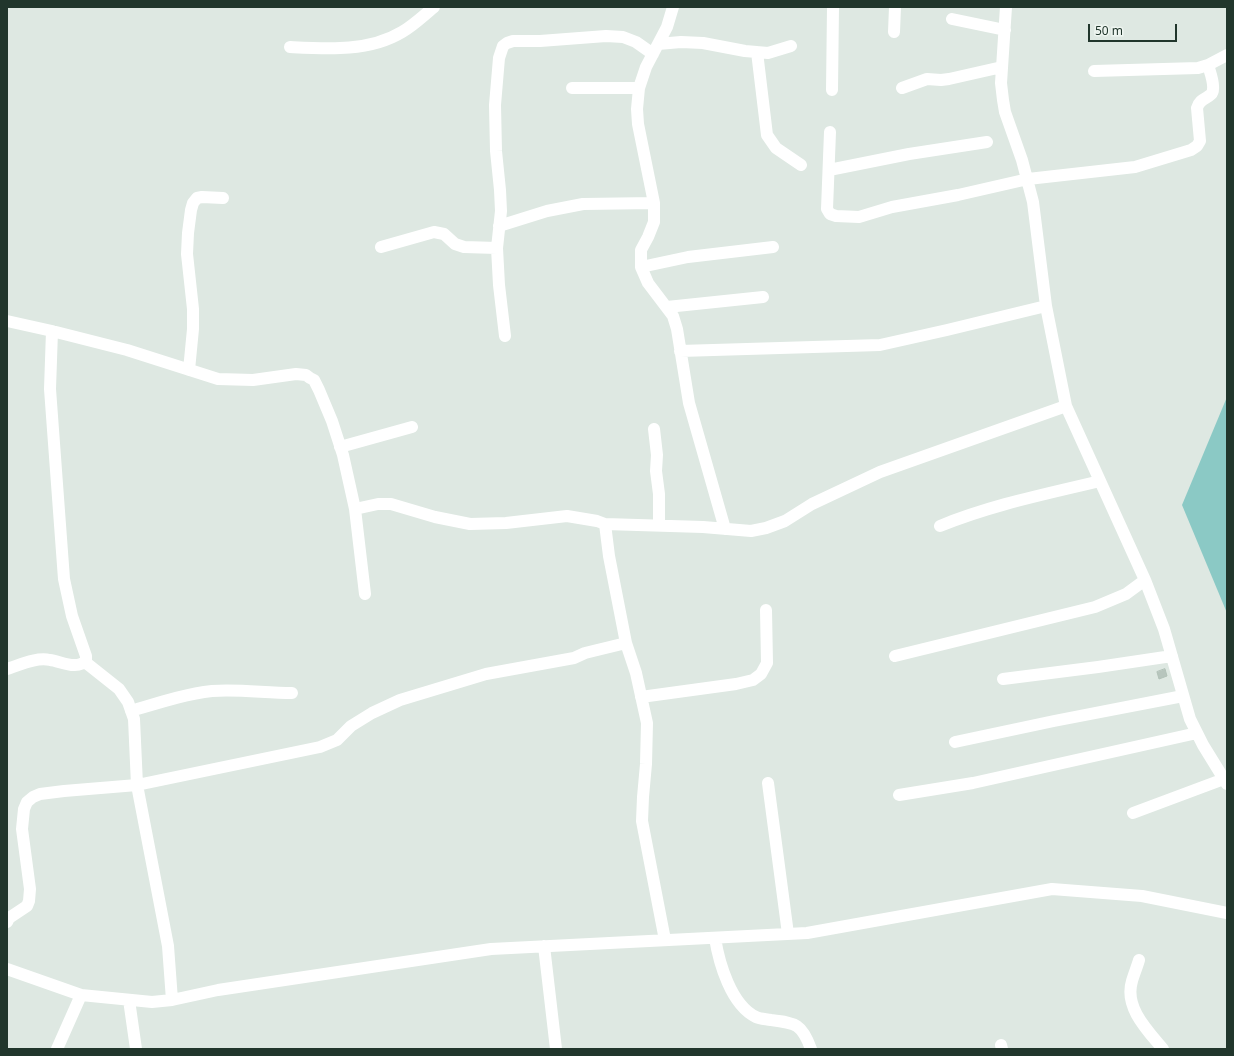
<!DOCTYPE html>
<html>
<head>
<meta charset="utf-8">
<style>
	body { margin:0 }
	#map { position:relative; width:1234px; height:1056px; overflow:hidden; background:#dee8e2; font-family:"Noto Sans",sans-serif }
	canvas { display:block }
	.frame { position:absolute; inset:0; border:8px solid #21362c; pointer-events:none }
	.scale { position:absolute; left:1088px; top:24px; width:89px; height:18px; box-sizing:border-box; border:2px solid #21362c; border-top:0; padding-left:5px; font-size:12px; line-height:14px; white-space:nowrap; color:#21362c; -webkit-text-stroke:3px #eef5f0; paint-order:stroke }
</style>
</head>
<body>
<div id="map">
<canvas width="1234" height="1056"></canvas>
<div class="frame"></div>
<div class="scale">50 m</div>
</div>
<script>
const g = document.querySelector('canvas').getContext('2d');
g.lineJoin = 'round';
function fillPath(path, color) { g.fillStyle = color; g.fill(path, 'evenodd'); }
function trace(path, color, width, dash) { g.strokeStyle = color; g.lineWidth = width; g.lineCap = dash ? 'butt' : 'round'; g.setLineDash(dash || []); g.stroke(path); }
fillPath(new Path2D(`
	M1227,397v216l-45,-108z`), '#8bc9c5');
const building = new Path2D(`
	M1165,669l2,7 -8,3 -2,-7z`);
fillPath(building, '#b7c5bd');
trace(building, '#b1c1b7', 1);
trace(new Path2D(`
	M673,7l-6,20 -21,40 -7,21 -2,21 1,15 16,79v19l-6,15 -7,13v17l7,16 25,33 4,13 12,74 36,126
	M1006,7l-5,76 2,17 2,12 17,48 11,42 13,104 20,100 79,174 19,49 26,90 13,26 24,39
	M952,19l53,11
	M894,32l1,-25
	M658,44l23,-2 22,1 42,8 23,2 23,-7
	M290,47c37,2 79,5 112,-15 12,-7 21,-16 32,-25
	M757,52l10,83 9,13 25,17
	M1094,71l104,-3 10,-3 19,-10
	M572,88h67
	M902,88l25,-9 14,1 8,-1 53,-12
	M832,90l1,-83
	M830,132l-3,77 3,5 6,2 23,1 33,-10 66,-12 70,-16 107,-12 56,-17 6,-4 3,-5 -3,-33c3,-12 16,-9 16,-19 1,-7 -3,-17 -5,-24
	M829,170l80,-16 78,-12
	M499,226l48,-15 36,-7 71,-1
	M381,247l53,-15 10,2 11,10 9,3 33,1
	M641,267l47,-10 85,-10
	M667,307l96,-10
	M7,321l45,10 75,19 91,29 35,1 43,-6 10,1 4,3 4,2 5,10 13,31 11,34 12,54 10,85
	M505,336l-6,-51 -2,-37 4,-37 -1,-21 -4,-39 -1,-46 4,-47 4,-12 4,-3 6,-2h27l66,-5 17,1 13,5 17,12
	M680,351l200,-6 67,-15 99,-24
	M189,370l4,-41v-20l-6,-55 1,-21 3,-23 2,-7 4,-5 5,-1 21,1
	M654,429l3,26 -1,16 3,23v31
	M340,447l72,-20
	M355,509l23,-5h13l44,13 35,7 36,-1 61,-7 30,5 8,3 98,3 48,4 15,-3 19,-7 27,-17 68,-32 186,-66
	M605,524l4,32 17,87 10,30 11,50 -1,41 -3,33 -1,24 23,119
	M940,526c51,-21 106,-32 160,-45
	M895,656l200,-49 31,-13 19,-14
	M85,662l34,27 9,13 6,17 3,66 31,161 4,54
	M7,669c13,-4 29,-12 43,-9 10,1 28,11 36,0v-4l-14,-40 -8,-37 -14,-190 2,-58
	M1003,679l95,-12 74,-11
	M641,697l95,-13 17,-4 8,-6 6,-11 -1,-53
	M131,711c27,-8 54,-17 81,-20 26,-2 54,2 80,2
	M955,742l99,-21 129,-25
	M768,783l20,151
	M899,795l74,-12 224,-50
	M1133,813l91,-34
	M7,922l2,-4 18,-12 2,-5 1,-12 -8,-60 2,-20 3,-7 6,-5 7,-3 24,-3 73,-6 183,-38 17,-7 14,-14 21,-13 28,-13 86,-26 88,-16 11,-5 41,-10
	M715,938c4,25 16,67 41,79 4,2 10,2 15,3 25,3 31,4 40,29
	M544,946l12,103
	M1139,960c-2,7 -5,14 -7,21 -8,26 15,49 31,68
	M7,969l74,26 71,7 20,-2 46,-10 273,-41 316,-16 245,-44 90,7 85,17
	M129,1000l7,49
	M1001,1045l1,4
	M57,1049l24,-54`), '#fff', 12);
</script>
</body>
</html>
